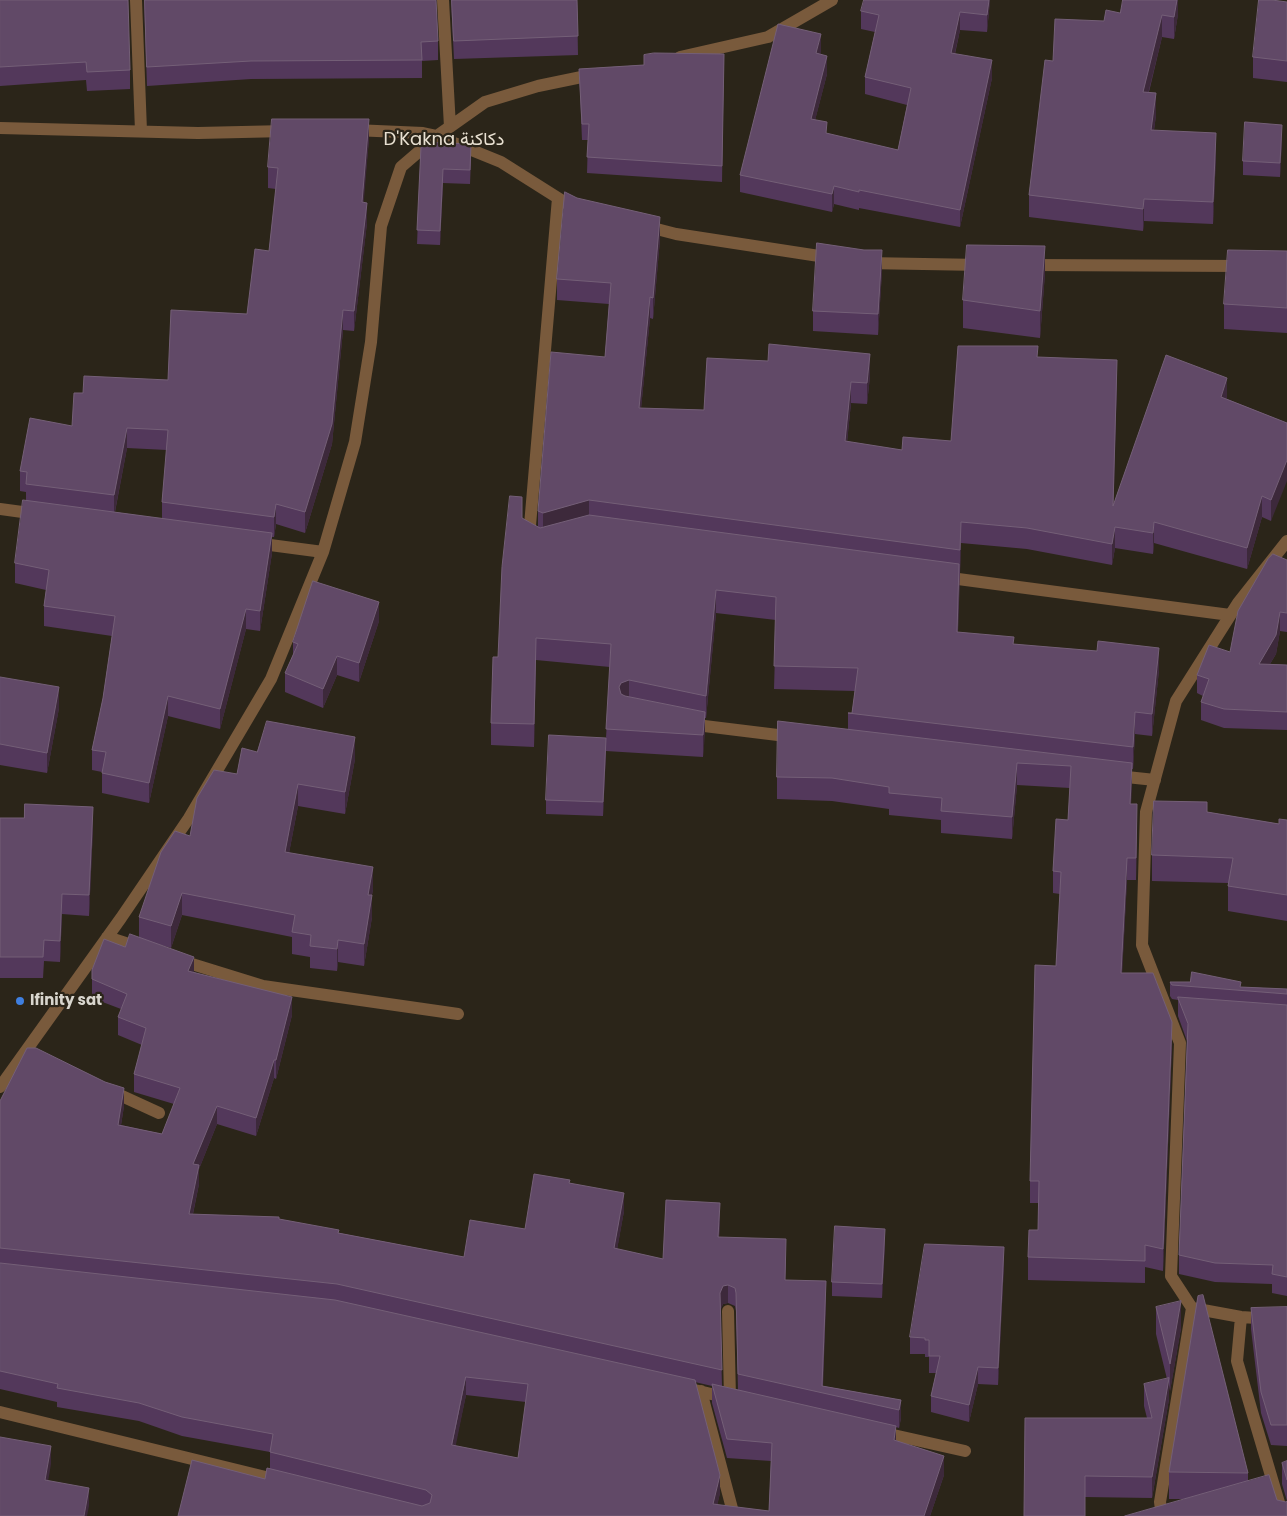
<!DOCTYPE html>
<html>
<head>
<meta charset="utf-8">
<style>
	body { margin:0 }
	canvas { display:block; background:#2b2519 }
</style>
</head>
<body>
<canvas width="1287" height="1516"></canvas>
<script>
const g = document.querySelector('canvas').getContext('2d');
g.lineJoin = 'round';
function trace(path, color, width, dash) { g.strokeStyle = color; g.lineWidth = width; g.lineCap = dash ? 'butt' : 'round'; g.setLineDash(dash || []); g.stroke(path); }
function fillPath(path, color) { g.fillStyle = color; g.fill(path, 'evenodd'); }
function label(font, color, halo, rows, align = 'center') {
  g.font = font + ' Poppins,Vazirmatn,sans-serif'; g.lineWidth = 4.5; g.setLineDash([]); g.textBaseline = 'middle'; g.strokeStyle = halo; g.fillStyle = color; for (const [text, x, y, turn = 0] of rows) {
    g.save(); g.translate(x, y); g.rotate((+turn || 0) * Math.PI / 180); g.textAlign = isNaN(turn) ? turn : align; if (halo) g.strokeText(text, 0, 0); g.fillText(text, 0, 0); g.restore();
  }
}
trace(new Path2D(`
	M136,0l5,131
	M443,0l7,127
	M680,57l88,-20 64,-37
	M0,128l198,5 88,-2
	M354,130l69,3 14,3 64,26 76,48
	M645,226l31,8 156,24
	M865,263l117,2
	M1030,265l212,1
	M0,509l37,5
	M529,537l29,-339
	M1287,541l-49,62 -62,98 -30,111 -4,133 38,98 -9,233 21,32 49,9 46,3
	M255,543l68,9
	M943,577l287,38
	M688,724l106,13
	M1117,776l38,4
	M107,937l34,11
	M179,960l84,26 195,28
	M0,1087l121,-169 68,-100 82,-139 52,-127 32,-110 16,-100 10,-116 20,-59 36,-31 48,-34 53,-16 58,-12
	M111,1091l48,22
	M728,1311l2,87
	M1241,1317l-4,44 46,155
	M682,1387l46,11
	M701,1391l33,125
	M0,1412l282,69
	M880,1432l85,19
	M1162,1516l-2,-14 32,-194`), '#795a3c', 12);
fillPath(new Path2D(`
	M0,0l130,70v19l-43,2 -1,-11 -86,6z
	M144,0h292l2,41v19l-16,1v17l-171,1 -104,7z
	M451,0h126l1,55 -124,4z
	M990,0l-3,32 -27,-2 -5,24 37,24 -32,149 -101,-19v2l-25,-6 -2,8 -92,-20v-17l81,-123 -1,2 7,20 -12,46 12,14 71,16 9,-45 -42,-11v-17l10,-45 -14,-3v-18z
	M1178,0v14l-4,25 -12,-2 -13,55 7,23 -2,15 62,25 -3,69 -69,-3 -1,10 -114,-14v-22l24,-134 51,-40 16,-8z
	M1287,2v80l-34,-4v-21z
	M724,54l-2,128 -135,-9 1,-33h-6l-3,-71 65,-4z
	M369,139l-6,63 4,21 -13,108 -11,-1 -11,114 -27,89 -29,-9 -2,13h-2v16l-12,78 -14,-2 -26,100 -52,-13 -19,87 -47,-10v-21l-10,-2v-20l11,-52 9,-62 -68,-10v-20l2,-16 -31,-7v-20l11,-63v-8l-6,-1v-20l52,-45 11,-33 85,-13 79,-66 22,-63 7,-62 -8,-1v-21zM127,448l40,2 -5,52v17l-47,-7z
	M1282,139l-2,38 -37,-2v-14z
	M421,147l50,12 -1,25 -27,-1 -3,62 -23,-1z
	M660,239l-7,80 -3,-1 -9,90 63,2 166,-34 -3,28 -16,-1 -4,39 55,8 49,-9 87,-84 79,24 -4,123 114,-105 60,24 -16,98 -9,-4 -15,52 -93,-26 -1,11 -38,-6 -3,17 -85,-16 -66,-6 -3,89 56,12 145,26 -7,66 -17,-2 -2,35h-1l-1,35 6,22 -1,54h-9l-5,93 50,71 -9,227 -18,-4v16l-117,-3v-23l10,-27 1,-27h-9v-22l26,-215 4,-72 -7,-1v-22l15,-51 2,-32 -53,-3 -5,54 -71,-6v-13l-52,-5v-6l-57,-8 -55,-2v-22l71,-48v-16h4l3,-22 -81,-2 2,-69 -60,-7 -10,105h-1l-2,39 -97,-6 -3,65 -57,-2v-14l60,-62 4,-71 -74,-7 -2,87 -43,-2v-22l7,-66 40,-131v-15l67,-154 4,-53 -52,-4v-21z
	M1287,251v82l-63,-4v-25z
	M882,271l-4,64 -65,-4v-20z
	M1045,273l-5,65 -77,-10v-28z
	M1287,560v72l-7,-1 -4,23 -6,10 17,1v65l-63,-2 -23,-8v-18l2,-6 -6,-3v-18l33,-23z
	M379,621l-20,61 -22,-7 -14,33 -38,-16v-19l8,-18v-13z
	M0,677l59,31 -12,65 -47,-8z
	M257,752l98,7 -10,55 -47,-8 -9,47 84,36 -1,6v22l-8,49 -26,-4 -1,9 -27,-3v-11l-18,-3v-17l-110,-22 -11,33 -14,-4 37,28 98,43 -16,64 -2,-1 -18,58 -39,-12 -18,45v15l-6,30 86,5 60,14 125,24 61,-28 45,-46 54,28 -7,38 46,10 57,-38 -1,16 67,20 -1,23 41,20 -3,86 78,14v18l-2,10 -3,-1v13l48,35 -14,41h-752l87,-37 5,-11v-16l-88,-16 -43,-15 -82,-14v-5l-57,-13v-288l124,5 -3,19 41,9 12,-30 -40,-12v-18l8,-29 -24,-10v-18l3,-8 -29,-11v-28l47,-32v-21l51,-81 47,-62zM728,1303l7,3 1,5 2,79 -16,-4 -2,-76 3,-6zM695,1382l17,4v17l15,55 44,3 -2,50 -52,-6 3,-12zM466,1395l60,7 -8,56 -63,-12z
	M1207,812l72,12 8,-4v101l-59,-10v-28l-76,-2v-26z
	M0,818l93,10 -4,88 -27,-2 -2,48 -16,-1 -1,17h-43z
	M1170,982l71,5 46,2v307l-15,-3v-9l-57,-2 -36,-8v-19l8,-214 -9,-25v-16l-6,-1 -2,-3z
	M885,1243l-3,55 -50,-2v-14z
	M1004,1264l-6,121 -20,-1 -9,38 -38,-10v-16l5,-23h-7v-16h-4v-3h-15v-17z
	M1156,1307l25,21 -11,63 -1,-6v14l-17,99 -67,-1 -61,19 123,-98 -3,-12v-22l23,-5 -11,-45z
	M1287,1307v139l-16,-1 -10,-32 -10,-84v-21z
	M1287,1461v40l-5,-17v-21z
	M1169,1472l79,1v8l29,19 9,2 1,14 -103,-17h-15z`), '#53385b');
fillPath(new Path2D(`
	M989,0h1l-3,32v-17z
	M1177,0h1v14l-4,25v-22z
	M960,12v18l-9,40v-17z
	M1162,15v22l-19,77v-22z
	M821,34v18l-5,19v-18z
	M827,56v18l-16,62v-17z
	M992,60v18l-32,149v-17z
	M1156,93v22l-5,37v-22z
	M369,119v20l-7,84v-21z
	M1282,125v14l-2,38v-14z
	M1216,133v22l-3,69v-22z
	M443,169v14l-3,62v-14z
	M834,186v18l-2,8v-18z
	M1144,199v22l-1,10v-22z
	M367,203v20l-13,108v-20z
	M660,217v22l-7,80v-21z
	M1045,246v27l-5,65v-27z
	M882,250v21l-4,64v-21z
	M650,297v21l-11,111v-21z
	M343,310v20l-11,114 -27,89v-21z
	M870,354v22l-3,28v-21z
	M1117,360v21l-4,146v-21z
	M1227,378v21l-6,19v-21z
	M851,382v21l-6,59v-21z
	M127,428v20l-13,68v-21z
	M1287,460v21l-16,40v-21z
	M1262,496v21l-15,52v-21z
	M589,500v21l-46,13v-21z
	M276,504v20l-2,13v-20z
	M961,522v21l-1,28v-21z
	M1154,522v21l-1,11v-21z
	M1115,527v21l-3,17v-21z
	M272,533v20l-12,78v-20z
	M959,564v23l-2,68v-23z
	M716,590v23l-10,105v-22z
	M379,602v19l-20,61v-19z
	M246,609v20l-26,100v-20z
	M1280,612v19l-4,23 -17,28v-18z
	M536,638v22l-2,87v-23z
	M1159,648v22l-7,66v-22z
	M337,656v19l-14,33v-19z
	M629,680v23l-8,2 -2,-18 2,-4z
	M59,687v21l-12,65v-20z
	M168,696v20l-19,87v-20z
	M705,712v22l-2,23v-22z
	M1135,712v22l-2,35v-22z
	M355,737v22l-10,55v-22z
	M606,738v14l-3,64v-14z
	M1017,763v22l-5,54v-22z
	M1132,763v22l-2,41v-22z
	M298,784v22l-13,68v-22z
	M1137,804v22l-1,54v-22z
	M93,807v21l-4,88v-21z
	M1127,858v22l-6,115v-22z
	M373,867v22l-5,28v-22z
	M182,893v22l-11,33v-22z
	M62,894v20l-2,48v-21z
	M372,895v22l-8,49v-22z
	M338,940v22l-1,9v-22z
	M194,957v19l-6,-5z
	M292,997v18l-16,64v-19z
	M1172,1022v22l-9,227v-22z
	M274,1060v18l-18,58v-18z
	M124,1088v18l-6,37v-18z
	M217,1106v18l-18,45v15l-10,48v-18l4,-50z
	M624,1193v18l-10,56v-19z
	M720,1203v18l-2,34v-18z
	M885,1229v14l-3,55v-14z
	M1004,1247v17l-6,121v-17z
	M826,1281v19l-4,92v-6z
	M728,1285v18l-5,1 -3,7v-18l3,-7z
	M1181,1301v27l-11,63v-27z
	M978,1367v17l-9,38v-17z
	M466,1377v18l-14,69v-19z
	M1169,1378v21l-17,99v-21z
	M901,1400v18l-2,10v-18z
	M896,1426v18l-2,-4z
	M51,1446v18l-6,35v-19z
	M944,1456v19l-14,41h-6z
	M720,1475v18l-5,23 -2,-12z
	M89,1488v18l-2,10h-3z`), '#3d293b');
const building = new Path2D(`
	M0,0h128l2,70 -43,2 -1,-10 -86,5z
	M145,0h291l2,41 -17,1 1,18 -171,1 -104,6z
	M452,0h125l1,36 -124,5z
	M864,0h125l-2,15 -27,-3 -9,41 41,7 -32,150 -101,-20v2l-25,-6 -2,8 -92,-19 38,-151 43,10 -5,19 11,3 -16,63 16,3 -1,11 72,17 13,-62 -46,-11 14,-62 -18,-4z
	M1123,0h54l-3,17 -12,-2 -19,77 13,1 -5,37 65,3 -3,69 -69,-3 -1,10 -114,-14 16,-135 8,1 2,-42 49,2 2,-11 14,3z
	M1259,0h13l15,2v59l-34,-4z
	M654,53l70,1 -2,112 -135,-9 2,-33h-7l-3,-55 65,-4v-10z
	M272,119h97l-7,83 5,1 -13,108 -11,-1 -11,114 -27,88 -29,-8 -2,13 -112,-15 6,-72 -41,-2 -13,67 -88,-11 1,-12 -7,-1 10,-53 42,8 2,-33h9l1,-17 84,4 3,-70 76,4 8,-65 14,2 9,-83 -10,-1z
	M1245,122l37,3 -2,38 -37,-2z
	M426,142l45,2 -1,26 -27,-1 -3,62 -23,-1 4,-83z
	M565,192l12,6 83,19 -7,81 -3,-1 -11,111 65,2 3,-52 61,3 1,-17 101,10 -3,29 -16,-1 -6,59 57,9 1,-13 48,4 7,-95h80l-1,11 80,3 -4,146 53,-151 61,23 -6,19 66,26v37l-16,40 -9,-4 -15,52 -93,-26 -1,11 -38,-6 -3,17 -85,-16 -66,-6 -1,28 -371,-50 -46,13 -5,-2 13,-159 54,5 6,-74 -54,-4z
	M817,243l47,7h18l-4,64 -65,-3z
	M967,245l78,1 -5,65 -77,-11z
	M1228,250l59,1v57l-63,-4z
	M510,496l12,1v21l18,10 49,-13 370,49 -2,68 57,5 -1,7 84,7 1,-10 61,7 -7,66 -17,-2 -2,35 -285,-34h4l6,-45 -84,-2 2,-69 -60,-7 -10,106 -77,-16 -8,3 -2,4 2,7 4,2 80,16 -2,23 -97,-6 5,-85 -75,-6 -2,86 -43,-1 2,-66h5l4,-90z
	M23,500l249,33 -12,78 -14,-2 -26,100 -52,-13 -19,87 -47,-10 4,-21 -14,-2 11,-52 12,-82 -71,-10 5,-36 -34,-7z
	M1273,554l14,6v53l-7,-1 -4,23 -17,29 28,1v47l-63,-3 -23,-7 8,-23 -12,-4 12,-30 21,7 8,-41 30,-52z
	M313,581l66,21 -20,61 -22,-7 -14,33 -38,-16 13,-29 -5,-2z
	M0,677l59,10 -12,66 -47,-9z
	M267,721l88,16 -10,55 -47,-8 -13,68 88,15 -5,28h4l-8,49 -26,-4 -1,9 -27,-3 1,-11 -19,-3 3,-17 -113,-22 -11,33 -32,-9 22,-65 14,-21 15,5 7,-38 17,-28 23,4 5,-26 15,4z
	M778,721l354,42 -2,41h7l-1,54h-9l-6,115h32l19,49 -9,227 -18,-4v16l-117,-4 1,-27h9l1,-49h-9l5,-216 21,1 5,-94 -8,-1 3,-52 12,1 3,-54 -54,-3 -5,54 -71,-6 1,-13 -53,-5v-6l-57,-9 -55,-1z
	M549,735l57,3 -3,64 -57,-2z
	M1154,801l53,1v10l72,12v-5l8,1v75l-59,-9 5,-28 -81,-3z
	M25,804l68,3 -4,88 -27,-1 -2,47 -16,-1 -1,17h-43v-139h24z
	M130,934l64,23 -6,14 104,26 -16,63h-2l-18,58 -39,-12 -24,58 6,1 -10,49 90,3v2l60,11 -1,3 126,24 6,-37 55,9 9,-55 36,6 -1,3 55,10 -10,55 49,11 3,-59 54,3 -2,34 68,2 -1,41 41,1 -4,105 79,14 -2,10 -161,-36 -2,-81 -1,-5 -7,-3 -5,1 -3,7 2,77 -385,-86 -337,-36v-147l27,-53h9l69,34 19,6 -6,37 44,9 18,-46 -46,-14 12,-46 -28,-11 9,-23 -35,-15v-9l12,-31 21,8z
	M1192,972l49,10 -1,5 47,2v5l-115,-9 -2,-3h20z
	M1178,997l109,8v272l-15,-3 1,-9 -58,-2 -36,-8 9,-231z
	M835,1226l50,3 -3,55 -50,-2z
	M925,1244l79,3 -6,121 -20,-1 -9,38 -38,-9 9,-40h-11v-16h-4v-2l-15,-1z
	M0,1263l335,37 360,80 25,95 -7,29 56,7 3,-68 -45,-4 -15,-55 184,42 -2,14 50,16 -20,60h-746l14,-56 73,19 2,-11 155,38 8,-3 2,-8 -6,-5 -156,-38 3,-18 -91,-17 -43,-14 -82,-15 1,-4 -58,-13zM466,1377l62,7 -10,74 -66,-13z
	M1203,1295l45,178 -79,-1 29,-176z
	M1181,1301l-11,63 -14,-57z
	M1287,1307v118h-16l-10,-33 -10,-84z
	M1169,1378l-17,99 -67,-1v40h-61l1,-98h127l-8,-34z
	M0,1437l51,9 -6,34 44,8 -5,28h-84z
	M1287,1461v19l-5,-17z
	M1269,1475l8,25 9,2 1,-1v15h-162z`);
fillPath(building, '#614967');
trace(building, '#745f77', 1);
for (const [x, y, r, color] of [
	[20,1001,5,"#3f7fe0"]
]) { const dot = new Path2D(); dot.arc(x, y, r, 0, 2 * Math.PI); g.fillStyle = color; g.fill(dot); trace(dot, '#2b2519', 2); }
label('bold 15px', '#d9d6ce', '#2b2519', [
	["Ifinity sat",30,1001]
], 'left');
label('18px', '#e8e0d1', '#2b2519', [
	["D'Kakna دكاكنة",444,140]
]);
</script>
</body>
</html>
